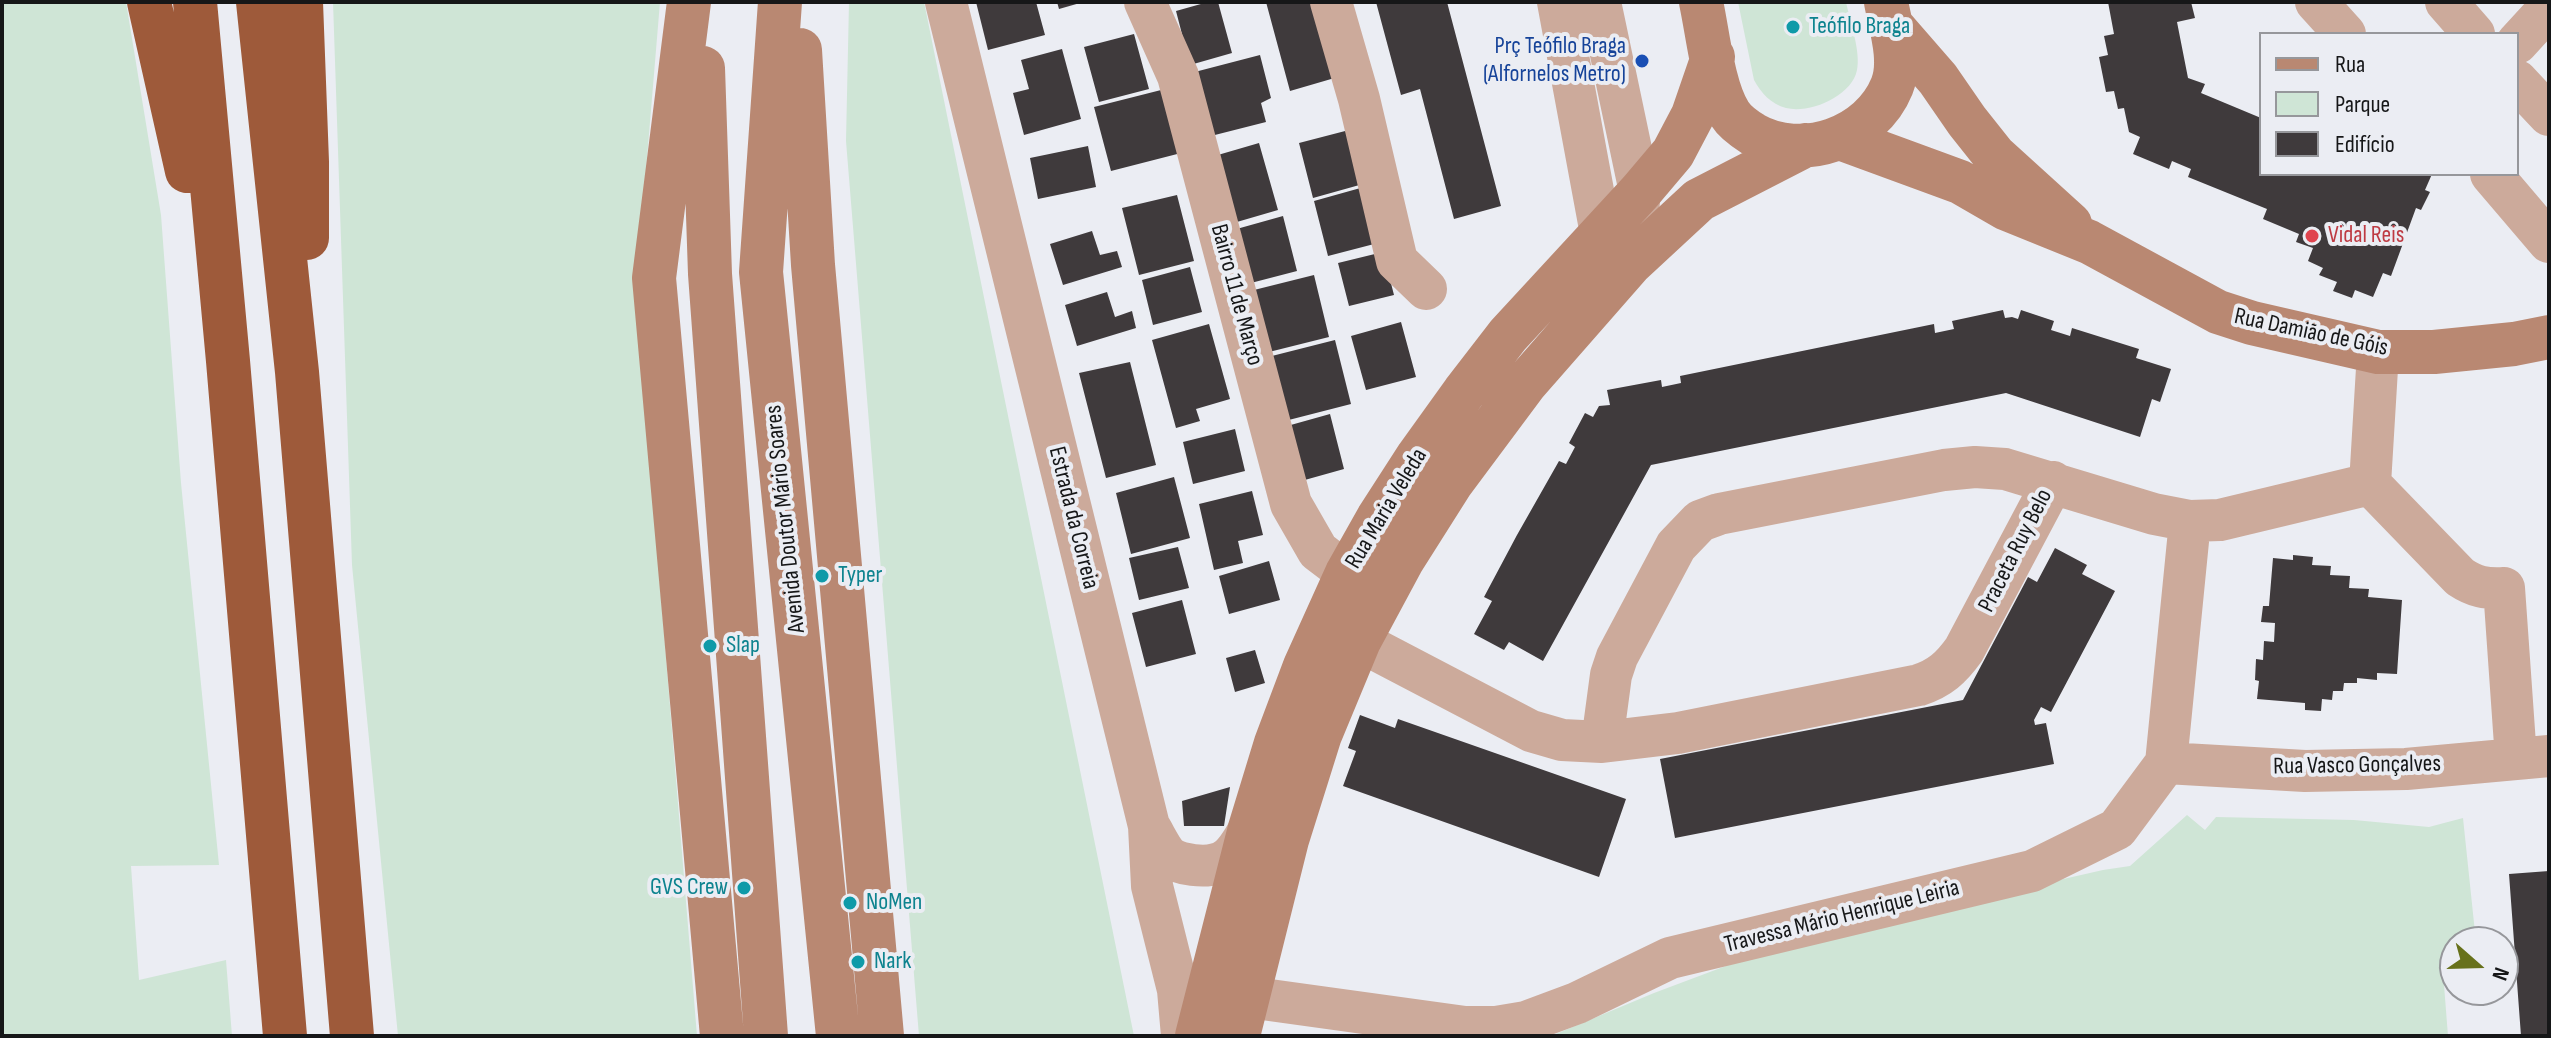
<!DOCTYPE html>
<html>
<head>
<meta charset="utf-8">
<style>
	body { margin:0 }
	#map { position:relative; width:2551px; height:1038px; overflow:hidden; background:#ebedf3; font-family:"Sofia Sans Condensed",sans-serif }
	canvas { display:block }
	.frame { position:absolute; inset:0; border:4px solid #161718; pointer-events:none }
	.legend { position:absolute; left:2259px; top:32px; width:260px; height:144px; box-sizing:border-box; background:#ebedf3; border:2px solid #96979b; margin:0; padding:10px 14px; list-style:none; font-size:24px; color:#161718 }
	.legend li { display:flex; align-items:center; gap:16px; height:40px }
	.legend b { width:40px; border:2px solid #96979b }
	.north { position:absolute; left:2439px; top:926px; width:80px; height:80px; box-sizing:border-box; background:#ebedf3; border:2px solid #96979b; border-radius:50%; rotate:110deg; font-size:22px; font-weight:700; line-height:32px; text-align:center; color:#161718 }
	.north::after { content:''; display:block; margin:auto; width:28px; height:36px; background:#67711b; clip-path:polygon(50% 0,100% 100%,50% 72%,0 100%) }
</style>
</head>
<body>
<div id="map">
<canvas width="2551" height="1038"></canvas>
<div class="frame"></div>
<ul class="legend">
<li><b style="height:10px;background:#b98872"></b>Rua</li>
<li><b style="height:22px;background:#cfe5d6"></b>Parque</li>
<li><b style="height:22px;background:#3f3a3c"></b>Edifício</li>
</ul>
<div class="north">N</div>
</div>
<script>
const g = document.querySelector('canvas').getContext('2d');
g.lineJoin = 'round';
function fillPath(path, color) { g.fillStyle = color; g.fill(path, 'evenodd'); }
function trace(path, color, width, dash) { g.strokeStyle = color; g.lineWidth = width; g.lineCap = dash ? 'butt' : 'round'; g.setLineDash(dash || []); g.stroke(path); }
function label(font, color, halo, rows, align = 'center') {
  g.font = font + ' "Sofia Sans Condensed",sans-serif'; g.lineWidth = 8; g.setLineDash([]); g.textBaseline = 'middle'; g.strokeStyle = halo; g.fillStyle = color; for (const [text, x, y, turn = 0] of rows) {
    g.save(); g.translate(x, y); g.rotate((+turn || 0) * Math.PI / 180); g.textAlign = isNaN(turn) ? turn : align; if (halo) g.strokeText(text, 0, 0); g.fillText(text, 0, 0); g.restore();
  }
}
fillPath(new Path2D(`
	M2,2h124l35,213 20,268 38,382 -88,1 8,114 87,-20 6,76h-230z
	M333,2h327l-24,288 61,746h-299l-46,-471z
	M849,2h75l210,1034h-215l-73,-895z
	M1738,2h108c4,19 15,50 11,68 -5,26 -47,44 -71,38 -15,-4 -25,-15 -32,-28z
	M2187,815l18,15 11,-13 138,3 75,7 34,-9 13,124h-21v43h-11l4,51h-897l103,-43 141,-53 308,-70 27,-4z`), '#cfe5d6');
fillPath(new Path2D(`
	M976,2h60l9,33 -57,15z
	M1057,2h23v1l-21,6z
	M1208,2h10l14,51 -42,12 -14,-54z
	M1266,2h51l21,75 -48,14z
	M1376,2h71l54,204 -47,13 -34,-130 -19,6z
	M2108,2h83l4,16 -18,4 11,56 17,6 -4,9 60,25v56h171l-7,16 5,2 -9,18 -5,-2 -25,68 -8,-3 -10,24 -18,-7 -3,8 -19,-7 4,-9 -18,-7 4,-7 -15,-7 5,-13 -17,-6 3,-8 -36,-15 4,-10 -79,-32 3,-8 -19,-8 -3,8 -36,-15 7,-17 -11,-5 -5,-24 -6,1 -4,-18 -8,1 -7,-35 9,-2 -4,-19 10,-2z
	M1134,34l15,55 -50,13 -15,-55z
	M1062,49l19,70 -57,16 -11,-42 16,-4 -8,-29z
	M1260,55l11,43 -10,5 5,19 -63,16 -16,-64z
	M1169,88l16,64 -74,19 -17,-64z
	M1349,130l14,54 -50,14 -14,-55z
	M1259,143l19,67 -48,14 -19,-67z
	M1088,146l8,41 -58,12 -8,-41z
	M1364,187l14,56 -50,13 -14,-55z
	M1177,195l17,66 -55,14 -17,-67z
	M1283,216l14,55 -50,13 -14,-54z
	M1092,231l8,24 17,-4 5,16 -59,18 -13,-41z
	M1383,252l11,43 -45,11 -11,-43z
	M1190,267l12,45 -49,13 -11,-45z
	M1314,275l15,62 -64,16 -15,-62z
	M1107,292l8,25 17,-6 4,17 -59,18 -12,-41z
	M2003,310l2,8 7,-1 6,2 3,-9 33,11 -3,9 19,6 2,-8 67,21 -3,9 35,11 -11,33 -8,-3 -12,38 -134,-44 -355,72 -108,196 -34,-19 -5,8 -30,-16 18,-33 -8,-4 33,-62 42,-74 7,3 9,-17 -6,-4 16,-30 8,4 6,-11 11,-1 -3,-15 54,-10 1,7 19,-4 -1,-7 254,-52 1,9 19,-4 -2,-8z
	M1401,322l15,55 -50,13 -15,-54z
	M1209,324l21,75 -34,10 4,12 -24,7 -24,-88z
	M1335,340l16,64 -74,19 -17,-64z
	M1130,362l26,103 -50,13 -27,-105z
	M1330,414l14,55 -50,14 -14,-55z
	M1235,429l10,42 -52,13 -10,-42z
	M1174,477l16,61 -59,16 -15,-61z
	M1252,491l11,44 -25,6 5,22 -29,7 -15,-66z
	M1178,547l11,41 -50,12 -10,-42z
	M2055,548l32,17 -5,9 33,17 -64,121 -10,-5 -7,13 1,5 11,-2 8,41 -379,74 -15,-79 303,-59 65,-123 9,5z
	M2293,555l20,2 -1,8 19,1 -1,9 20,1 -1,12 20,1 -1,8 34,3 -5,74 -20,-1v7l-20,-2v5h-13l-1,8h-10l-1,9 -10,-1 -1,12 -16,-1v-7l-48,-4 2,-18 -4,-1 1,-21 7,1 1,-19 10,1 1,-19 -14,-1 2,-16h6l4,-48 20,2z
	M1269,561l11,39 -51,14 -10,-38z
	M1182,600l14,54 -50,13 -14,-54z
	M1255,650l10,33 -30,9 -9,-34z
	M1360,715l35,13 3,-9 228,80 -27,78 -256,-91 13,-35 -8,-3z
	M1230,787l-6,39h-40l-2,-25z
	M2549,871v165h-28l-12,-162z`), '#3f3a3c');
trace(new Path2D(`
	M946,2l203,824 3,60 26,104 4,46
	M1145,2l33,74 113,428 27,47 29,22
	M1331,2l28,97 38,162 29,28
	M1558,2l43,232 22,21
	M1600,2l40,190 -3,28
	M2316,2l29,32
	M2446,2l28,32
	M2517,43l32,-35
	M2517,81l32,34
	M2491,174l58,68
	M2370,484l90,93c15,10 26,12 44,11l12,171
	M2370,484l8,-132
	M1359,641l172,90 31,9 40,2 76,-9 241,-48c21,-7 32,-17 45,-35l89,-168
	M1602,742l9,-67 6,-18 59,-111 24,-25 19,-7 225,-44 31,-3 30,2 149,45 36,7 30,-1 150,-36
	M2166,763l139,8 101,-2 143,-13
	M1149,826c6,9 12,24 20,31 6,5 17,7 24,8 33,4 42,-10 57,-37
	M1248,997l217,30h31l30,-5 51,-19 93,-45 362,-87 85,-42 49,-66 24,-242`), '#ccaa9b', 42);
trace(new Path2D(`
	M689,2l-35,276 68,758
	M780,2l-19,270 77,764
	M1701,2c7,32 12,86 29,112 5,8 15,15 23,20 49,28 118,4 139,-48 10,-25 -1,-58 -6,-84
	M1891,25l47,54 29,42 27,34 76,69
	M800,50l13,215 69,771
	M703,68l7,206 56,762
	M1840,138l120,44 45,26 84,34 129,70 34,11 126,29h56l80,-8 35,-7
	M1197,1036l53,-208 26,-85 29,-77 42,-93 31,-55 40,-62 46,-64 44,-57 132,-143 33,-39 20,-38 20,-58
	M1238,1036l49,-196 33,-105 39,-94 43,-80 50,-79 73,-98 106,-121 68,-63 107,-55`), '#b98872', 44);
trace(new Path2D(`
	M149,2l38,169
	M195,2l33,359 57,675
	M258,2l39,370 55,664
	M301,2l6,160v76`), '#9e5a3a', 44);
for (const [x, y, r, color] of [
	[1793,27,8,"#0f9aa8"],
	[1642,61,8,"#1a4fb4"],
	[2312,236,8,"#e0444e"],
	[822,576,8,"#0f9aa8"],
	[710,646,8,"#0f9aa8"],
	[744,888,8,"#0f9aa8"],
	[850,903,8,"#0f9aa8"],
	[858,962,8,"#0f9aa8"]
]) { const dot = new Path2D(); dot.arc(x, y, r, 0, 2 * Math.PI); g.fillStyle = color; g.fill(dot); trace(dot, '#ebedf3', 3); }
label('24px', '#0d838f', '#ebedf3', [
	["Teófilo Braga",1809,27],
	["Typer",838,576],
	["Slap",726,646],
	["GVS Crew",728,888,"right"],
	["NoMen",866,903],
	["Nark",874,962]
], 'left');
label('24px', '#164399', '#ebedf3', [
	["Prç Teófilo Braga",1626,47],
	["(Alfornelos Metro)",1626,75]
], 'right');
label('24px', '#be3a42', '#ebedf3', [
	["Vidal Reis",2328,236]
], 'left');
label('24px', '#161718', '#ebedf3', [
	["Bairro 11 de Março",1236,295,75],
	["Rua Damião de Góis",2311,333,12],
	["Rua Maria Veleda",1387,509,-59],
	["Estrada da Correia",1073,518,76],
	["Avenida Doutor Mário Soares",786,519,-96],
	["Praceta Ruy Belo",2016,551,-63],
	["Rua Vasco Gonçalves",2357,766,-1],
	["Travessa Mário Henrique Leiria",1842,917,-14]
]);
</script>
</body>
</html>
